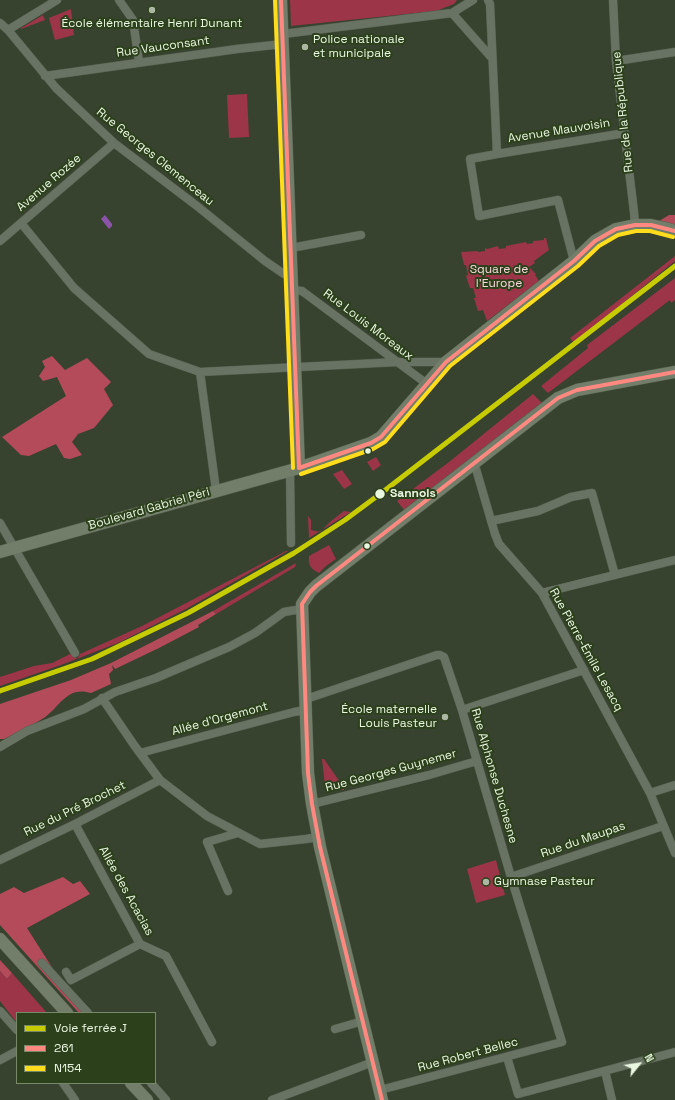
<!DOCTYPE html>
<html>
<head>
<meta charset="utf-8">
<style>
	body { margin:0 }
	#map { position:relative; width:675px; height:1100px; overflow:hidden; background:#37432e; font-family:"Space Grotesk",sans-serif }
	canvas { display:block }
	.legend { position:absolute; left:16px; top:1012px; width:140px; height:72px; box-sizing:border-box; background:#2c401c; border:1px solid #78896a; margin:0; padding:5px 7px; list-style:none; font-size:12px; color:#e9f6e0 }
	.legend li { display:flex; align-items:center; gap:8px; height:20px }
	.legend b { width:20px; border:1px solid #78896a }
	.north { position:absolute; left:619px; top:1044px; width:40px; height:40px; -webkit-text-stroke:3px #2c401c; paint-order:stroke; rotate:60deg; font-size:11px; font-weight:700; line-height:16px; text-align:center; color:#e9f6e0 }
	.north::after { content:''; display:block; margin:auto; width:14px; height:18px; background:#e9f6e0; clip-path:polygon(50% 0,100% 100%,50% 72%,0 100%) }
</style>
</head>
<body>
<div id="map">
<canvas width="675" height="1100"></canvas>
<ul class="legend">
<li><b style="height:5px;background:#c6cc00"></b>Voie ferrée J</li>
<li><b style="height:5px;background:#ff8980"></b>261</li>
<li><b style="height:5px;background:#ffdc1c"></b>N154</li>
</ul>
<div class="north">N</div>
</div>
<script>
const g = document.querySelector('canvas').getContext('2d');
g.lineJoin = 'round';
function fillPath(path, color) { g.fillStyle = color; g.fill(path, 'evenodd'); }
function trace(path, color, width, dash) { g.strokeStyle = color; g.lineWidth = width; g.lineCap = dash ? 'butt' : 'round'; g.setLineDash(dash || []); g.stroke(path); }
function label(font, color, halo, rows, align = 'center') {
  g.font = font + ' "Space Grotesk",sans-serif'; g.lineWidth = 4; g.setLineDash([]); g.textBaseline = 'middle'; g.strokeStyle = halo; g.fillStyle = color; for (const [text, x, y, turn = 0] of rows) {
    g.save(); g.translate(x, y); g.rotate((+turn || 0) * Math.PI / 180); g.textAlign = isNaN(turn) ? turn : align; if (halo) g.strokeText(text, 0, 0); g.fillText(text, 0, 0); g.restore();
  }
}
fillPath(new Path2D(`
	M290,0h167l-3,4 -18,7 -145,15z
	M71,9l3,26 -19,5 -6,-22z
	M43,15l2,5 -24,9v-1z
	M247,94l2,43 -20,1 -2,-43z
	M544,238h2l3,12 -15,11 1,2 -6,4 7,7 -1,1 4,6 -52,40 -4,-11 -5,1 -4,-13h2l-3,-10h-3l-4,-12 2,-1 -2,-10h-2l-3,-13 17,-1v1l7,-1v-3l2,1 11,-3 1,3 7,-1v-2l20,-4 1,2 6,-1v-2l11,-1z
	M675,256v5l-101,82 -4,-5z
	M675,278v22l-4,3 -1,-3 -122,93 -7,-7 47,-38 -1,-3z
	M533,394l9,9 -138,107 -7,-9 52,-39z
	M376,457l5,8 -8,6 -6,-9z
	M342,470l10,14 -8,5 -11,-15z
	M344,511l7,1 -42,26 -1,-22 3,4v10l9,2 11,-11z
	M329,545l7,14 -10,7 -7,7c-8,-4 -11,-7 -10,-17z
	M286,551h2l-102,58 -68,34 -57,22 -61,21v-9l34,-11 18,-3 20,-10 5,6 3,-5 62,-28z
	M296,563l-1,4 -79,47 -3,-3z
	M322,759h2l20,29v2l-19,-4z
	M496,860l9,35 -29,8 -9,-34z
	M0,971l7,8 5,-6 35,40h-30v10l-17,-22z`), '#9b3547');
fillPath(new Path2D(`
	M669,215h6v11l-16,-5z
	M52,356l13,14 22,-12 24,24 -7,7 9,16 -19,23 -16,6 -6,8 10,13 -12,4 -6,-1 -8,-14 -27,12 -8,-1 -19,-18 64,-41 -9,-19 -14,4 -4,-5 6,-9 -3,-6z
	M213,611l3,3 -18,11 1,2 -40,21 -44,21 -3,-4 1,5 -4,4 2,10 -20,9c-25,-8 -32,16 -49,26 -12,8 -26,14 -38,20h-4v-35l71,-24 40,-17z
	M63,877l10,7 7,-3 10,13 -63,34 26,41 38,44h-12l-79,-88v-31l14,-7 10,6z
	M0,960l12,13 -5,6 -7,-8z`), '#b44b5b');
fillPath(new Path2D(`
	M105,215l7,9v2l-3,3 -8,-10z`), '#8d53ab');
const street = new Path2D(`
	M119,0l14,20 6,42
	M488,0l2,4 7,150 128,-21
	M613,0l3,61 18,151 1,13 -5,2
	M452,13l39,44
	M0,23l8,7 48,58 58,55 83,63 68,55 19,13h8
	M8,30l49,-30
	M283,34l169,-21 21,-13
	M616,61l59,-9
	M45,76l192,-27 46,-5
	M497,154l-27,5 9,57 79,-16 16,61
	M21,223l53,65 75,66 51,18 198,-10h48
	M0,241l114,-98
	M291,248l70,-13
	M293,290l9,1 125,93
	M200,372l16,118
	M472,464l4,5 19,65 4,10 43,49 108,200 25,60
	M290,470l1,73
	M491,521l47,-10 33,-14 21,-4 23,82
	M0,523l75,130
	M542,593l133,-33
	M102,698l32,47 26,35 47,36 53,28 46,-5 12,-2
	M306,699l131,-44h3l4,2 18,53 49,167 51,165 -182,48
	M462,710l122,-40
	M0,747l27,-16 57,-22 31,-17 41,-14 73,-31 26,-14 29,-21 18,-3
	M140,753l154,-41 12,-2
	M650,793l25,-8
	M312,804l117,-29 48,-14
	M75,824l65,120 26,12 46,86
	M0,860l75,-36 85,-44
	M511,877l152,-51
	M228,891l-21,-49 31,-9
	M42,963l46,50
	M66,972l5,8 69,-36
	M0,1011l17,19
	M335,1029l28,-8
	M507,1057l11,37 157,-42
	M0,1060l17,-9
	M605,1071l7,29
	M63,1083l12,17
	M151,1083l15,17
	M272,1100l101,-38`);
const secondary = new Path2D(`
	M281,0l18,468
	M0,552l299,-84 72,-25 10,-6 65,-75 128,-101 21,-20 21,-12 19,-4h16l14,3 10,3
	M0,939l67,74
	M131,1083l16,17
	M382,1100l-62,-253 -8,-43 -4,-31 -6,-169 8,-12 6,-6 242,-188 19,-8 98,-18`);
trace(street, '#545e4c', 9);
trace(secondary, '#545e4c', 13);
trace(street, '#697363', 8);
trace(secondary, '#727d6a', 12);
trace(new Path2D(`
	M281,0l18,468
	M299,468l72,-25 10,-6 65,-75 128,-101 21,-20 21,-12 19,-4h16l24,6
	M382,1100l-62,-253 -8,-43 -4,-31 -6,-169 8,-12 6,-6 242,-188 19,-8 98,-18`), '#ff8980', 4);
trace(new Path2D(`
	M275,0l18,468
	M301,474l72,-25 12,-7 65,-76 128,-100 21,-20 19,-11 18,-4h14l23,6`), '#ffdc1c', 4);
trace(new Path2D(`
	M0,691l92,-32 96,-46 106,-60 51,-33 39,-29 291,-225`), '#c6cc00', 5);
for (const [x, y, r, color] of [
	[152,10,4,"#abb7a2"],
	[305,47,4,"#abb7a2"],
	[368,451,3.5,"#e9f6e0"],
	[380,494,5.5,"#e9f6e0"],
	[367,546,3.5,"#e9f6e0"],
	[445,717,4,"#abb7a2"],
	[486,882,4,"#abb7a2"]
]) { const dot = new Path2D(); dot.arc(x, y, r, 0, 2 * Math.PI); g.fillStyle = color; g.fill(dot); trace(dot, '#2c401c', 1.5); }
label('12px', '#e9f6e0', '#2c401c', [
	["École élémentaire Henri Dunant",152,24,"center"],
	["Police nationale",313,40],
	["et municipale",313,54],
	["École maternelle",437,710,"right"],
	["Louis Pasteur",437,724,"right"],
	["Gymnase Pasteur",494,882]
], 'left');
label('12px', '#e9f6e0', '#2c401c', [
	["Rue Vauconsant",163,47,-8],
	["Rue de la République",623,112,-96],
	["Avenue Mauvoisin",559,131,-9],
	["Rue Georges Clemenceau",155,157,39],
	["Avenue Rozée",49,183,-41],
	["Rue Louis Moreaux",368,325,37],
	["Boulevard Gabriel Péri",149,509,-16],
	["Rue Pierre-Émile Lesacq",586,650,61],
	["Allée d'Orgemont",220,719,-15],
	["Rue Georges Guynemer",391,771,-15],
	["Rue Alphonse Duchesne",494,776,74],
	["Rue du Pré Brochet",75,809,-26],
	["Rue du Maupas",583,840,-19],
	["Allée des Acacias",126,891,61],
	["Rue Robert Bellec",468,1055,-15]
]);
label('12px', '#f8d7d9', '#2c401c', [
	["Square de",499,270],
	["l'Europe",499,284]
]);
label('bold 12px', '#e9f6e0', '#2c401c', [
	["Sannois",390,494]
], 'left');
</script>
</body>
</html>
